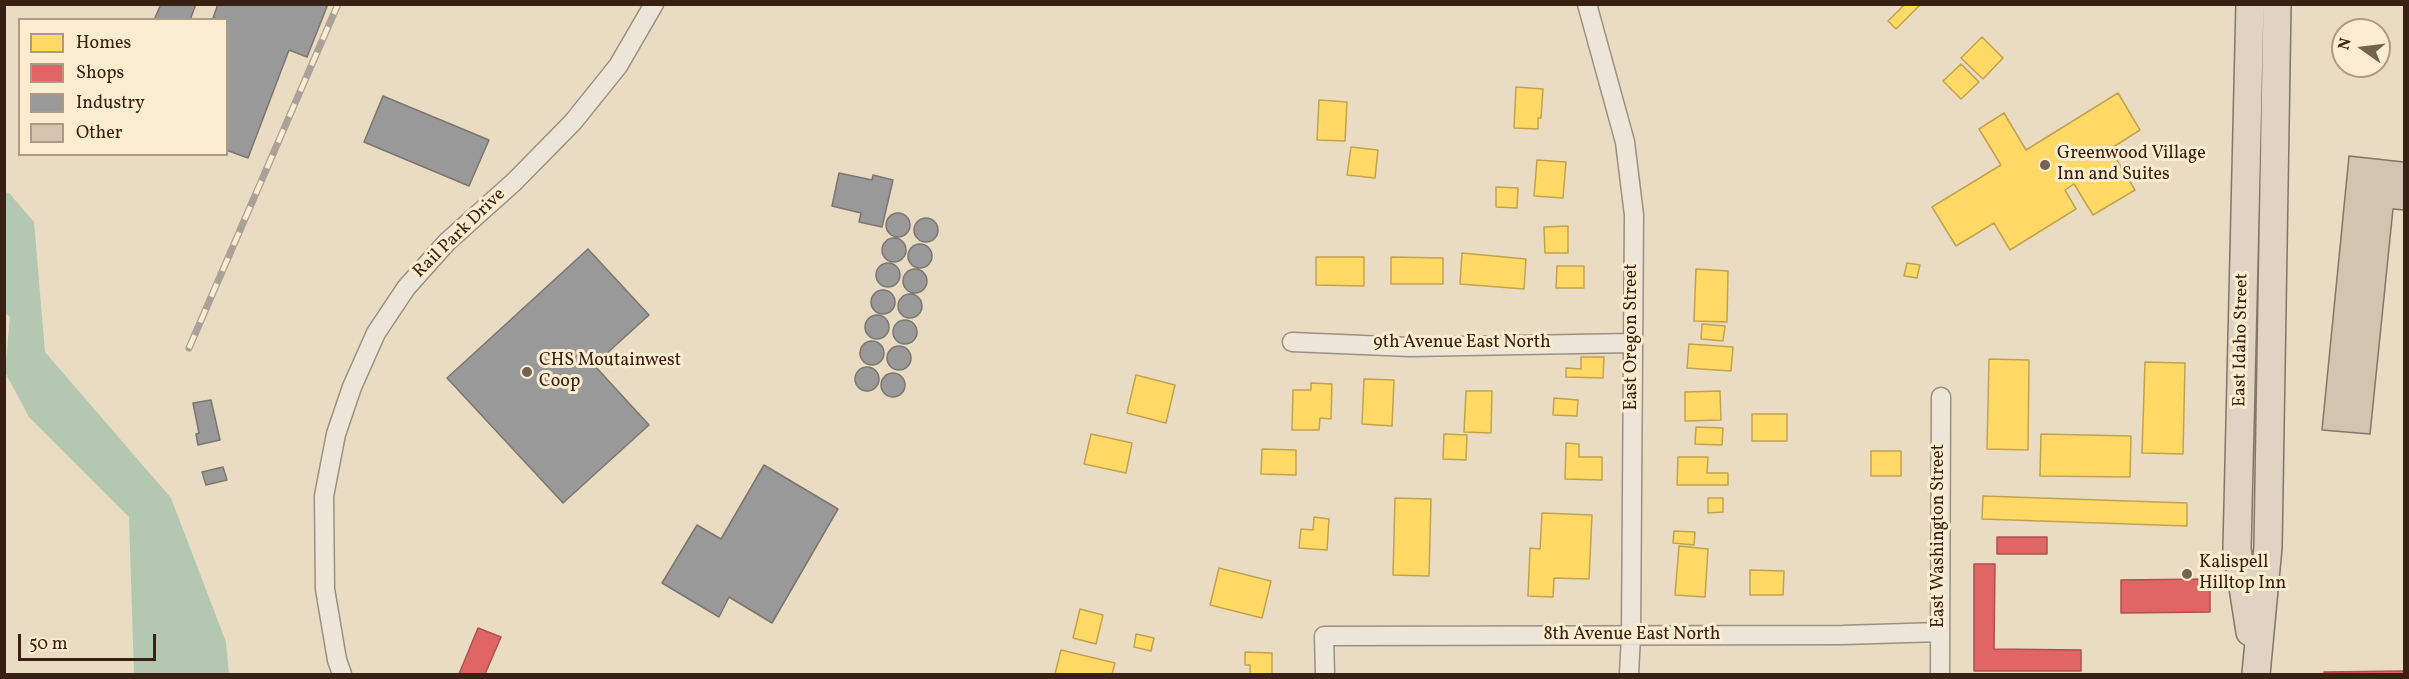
<!DOCTYPE html>
<html>
<head>
<meta charset="utf-8">
<style>
	body { margin:0 }
	#map { position:relative; width:2409px; height:679px; overflow:hidden; background:#e9dcc3; font-family:Vollkorn,serif }
	canvas { display:block }
	.frame { position:absolute; inset:0; border:6px solid #382012; pointer-events:none }
	.legend { position:absolute; left:18px; top:18px; width:210px; height:138px; box-sizing:border-box; background:#faecce; border:2px solid #ac9a83; margin:0; padding:8px 10px; list-style:none; font-size:18px; color:#382012 }
	.legend li { display:flex; align-items:center; gap:12px; height:30px }
	.legend b { width:30px; border:2px solid #ac9a83 }
	.north { position:absolute; left:2331px; top:18px; width:60px; height:60px; box-sizing:border-box; background:#faecce; border:2px solid #ac9a83; border-radius:50%; rotate:284deg; font-size:16px; font-weight:700; line-height:24px; text-align:center; color:#382012 }
	.north::after { content:''; display:block; margin:auto; width:21px; height:27px; background:#766250; clip-path:polygon(50% 0,100% 100%,50% 72%,0 100%) }
	.scale { position:absolute; left:18px; top:634px; width:138px; height:27px; box-sizing:border-box; border:3px solid #382012; border-top:0; padding-left:8px; font-size:18px; line-height:21px; white-space:nowrap; color:#382012; -webkit-text-stroke:4px #faecce; paint-order:stroke }
</style>
</head>
<body>
<div id="map">
<canvas width="2409" height="679"></canvas>
<div class="frame"></div>
<ul class="legend">
<li><b style="height:16px;background:#ffd966"></b>Homes</li>
<li><b style="height:16px;background:#e06666"></b>Shops</li>
<li><b style="height:16px;background:#999"></b>Industry</li>
<li><b style="height:16px;background:#d3c4b0"></b>Other</li>
</ul>
<div class="north">N</div>
<div class="scale">50 m</div>
</div>
<script>
const g = document.querySelector('canvas').getContext('2d');
g.lineJoin = 'round';
function fillPath(path, color) { g.fillStyle = color; g.fill(path, 'evenodd'); }
function trace(path, color, width, dash) { g.strokeStyle = color; g.lineWidth = width; g.lineCap = dash ? 'butt' : 'round'; g.setLineDash(dash || []); g.stroke(path); }
function label(font, color, halo, rows, align = 'center') {
  g.font = font + ' Vollkorn,serif'; g.lineWidth = 6; g.setLineDash([]); g.textBaseline = 'middle'; g.strokeStyle = halo; g.fillStyle = color; for (const [text, x, y, turn = 0] of rows) {
    g.save(); g.translate(x, y); g.rotate((+turn || 0) * Math.PI / 180); g.textAlign = isNaN(turn) ? turn : align; if (halo) g.strokeText(text, 0, 0); g.fillText(text, 0, 0); g.restore();
  }
}
fillPath(new Path2D(`
	M4,191l6,3 24,28 11,130 126,146 55,144 3,32h-95l-5,-157 -100,-100 -24,-45 5,-55 -6,-5z`), '#b4c7b1');
const homes = new Path2D(`
	M1905,4h16l-25,25 -8,-8z
	M1982,37l21,21 -20,21 -22,-21z
	M1961,64l18,18 -18,17 -18,-18z
	M1516,87l27,2 -2,29h-3v11l-24,-1z
	M2118,93l22,37 -30,19 25,41 -42,25 -19,-31 -9,6 11,19 -66,41 -16,-27 -38,23 -24,-39 69,-42 -22,-36 25,-16 22,37z
	M1319,100l28,2 -2,39 -28,-1z
	M1351,147l27,3 -3,28 -28,-3z
	M1537,160l29,2 -3,36 -29,-2z
	M1496,187l22,1 -1,20 -21,-1z
	M1568,226v27h-23l-1,-26z
	M1462,253l64,6 -2,30 -64,-5z
	M1316,257h48v29l-48,-1z
	M1391,257l52,1v26h-52z
	M1907,263l13,2 -3,13 -13,-2z
	M1557,266h27v22h-28z
	M1696,269l32,2 -1,51 -33,-1z
	M1702,324l23,2 -2,15 -22,-2z
	M1689,344l44,3 -2,24 -44,-3z
	M1581,357h23l-1,21 -37,-1v-9l15,1z
	M1989,359l40,1 -1,90 -41,-1z
	M2145,362l40,1 -2,91 -41,-1z
	M1136,375l39,10 -9,38 -39,-10z
	M1364,379l30,1 -2,46 -30,-2z
	M1311,383l21,1 -1,35 -11,-1 -1,12h-27l1,-40h18z
	M1466,391h26l-1,42 -27,-1z
	M1720,391l1,29 -36,1v-29z
	M1554,398l24,2 -1,16 -24,-1z
	M1752,414h35v27h-35z
	M1696,427l27,1 -1,17 -27,-1z
	M1091,434l41,9 -6,30 -42,-9z
	M1444,434l23,1 -1,25 -23,-1z
	M2041,434l90,2 -1,41 -90,-1z
	M1566,443l13,1v13h23v23l-37,-1z
	M1262,449l34,1v25l-35,-1z
	M1871,451h30v25h-30z
	M1678,457h30l-1,16h21v12h-51z
	M1983,496l204,7v23l-205,-7z
	M1395,498l36,1 -2,77 -36,-1z
	M1708,498h15v14l-15,1z
	M1542,513l50,2 -3,64 -35,-1 -1,19 -25,-1 2,-48 10,1z
	M1314,517l15,2 -2,31 -28,-2 2,-19 12,1z
	M1674,531l21,1 -1,13 -21,-2z
	M1679,546l29,3 -3,48 -30,-2z
	M1219,568l52,13 -9,37 -52,-13z
	M1750,570l34,1 -1,24h-33z
	M1080,609l23,6 -7,29 -23,-6z
	M1136,634l18,4 -3,13 -17,-4z
	M1061,650l54,13 -3,11h-57z
	M1245,652l27,1v21h-22v-9h-5z`);
fillPath(homes, '#ffd966');
trace(homes, '#c3a24d', 1.5);
const shops = new Path2D(`
	M1997,537h50v17h-50z
	M1974,564h21l-1,85 87,1v21h-107z
	M2210,579v33l-89,1v-33z
	M478,628l23,9 -16,37h-26z
	M2404,671v3h-80v-2z`);
fillPath(shops, '#e06666');
trace(shops, '#ae514d', 1.5);
const industry = new Path2D(`
	M161,4h35l-6,16h-36z
	M218,4h110l-21,53 -18,-7 -41,108 -22,-8v-130l-13,-2z
	M383,96l106,44 -20,46 -105,-44z
	M839,173l33,7 1,-5 20,5 -11,47 -23,-5 2,-9 -29,-7z
	M886 225a12 12 0 1 1 24 0a12 12 0 1 1-24 0Z
	M914 230a12 12 0 1 1 24 0a12 12 0 1 1-24 0Z
	M882 250a12 12 0 1 1 24 0a12 12 0 1 1-24 0Z
	M908 256a12 12 0 1 1 24 0a12 12 0 1 1-24 0Z
	M588,249l61,66 -55,50 55,60 -86,78 -116,-125z
	M876 275a12 12 0 1 1 24 0a12 12 0 1 1-24 0Z
	M903 281a12 12 0 1 1 24 0a12 12 0 1 1-24 0Z
	M871 302a12 12 0 1 1 24 0a12 12 0 1 1-24 0Z
	M898 306a12 12 0 1 1 24 0a12 12 0 1 1-24 0Z
	M865 327a12 12 0 1 1 24 0a12 12 0 1 1-24 0Z
	M893 332a12 12 0 1 1 24 0a12 12 0 1 1-24 0Z
	M860 353a12 12 0 1 1 24 0a12 12 0 1 1-24 0Z
	M887 358a12 12 0 1 1 24 0a12 12 0 1 1-24 0Z
	M855 379a12 12 0 1 1 24 0a12 12 0 1 1-24 0Z
	M881 385a12 12 0 1 1 24 0a12 12 0 1 1-24 0Z
	M211,400l9,40 -22,5 -2,-11 3,-1 -6,-30z
	M764,465l74,44 -66,114 -43,-26 -10,20 -57,-34 35,-58 24,14z
	M223,467l4,13 -21,5 -4,-13z`);
fillPath(industry, '#999');
trace(industry, '#7c7570', 1.5);
const building = new Path2D(`
	M2349,156l55,6v48l-11,-1 -23,225 -48,-4z`);
fillPath(building, '#d3c4b0');
trace(building, '#817668', 1.5);
const minor = new Path2D(`
	M1587,4l38,138 9,73 -3,421 -2,38
	M1292,342l118,5 222,-4
	M342,674l-5,-14 -12,-71 -1,-93 12,-62 16,-47 24,-54 30,-45 41,-46 67,-60 59,-60 45,-56 36,-62
	M1325,674l-1,-38 519,-1 97,-3
	M1940,674l1,-277`);
const highway = new Path2D(`
	M2250,4l-13,545 13,83
	M2256,674l12,-127 9,-543`);
trace(minor, '#9a9080', 21);
trace(highway, '#817668', 30);
trace(minor, '#ece5d8', 18);
trace(highway, '#dfd4c3', 27);
const rail = new Path2D(`
	M189,348l149,-344`);
trace(rail, '#aaa298', 7);
trace(rail, '#faecce', 4.5, [14]);
for (const [x, y, r, color] of [
	[2045,165,6,"#766250"],
	[527,372,6,"#766250"],
	[2187,574,6,"#766250"]
]) { const dot = new Path2D(); dot.arc(x, y, r, 0, 2 * Math.PI); g.fillStyle = color; g.fill(dot); trace(dot, '#faecce', 2); }
label('18px', '#382012', '#faecce', [
	["Greenwood Village",2057,155],
	["Inn and Suites",2057,176],
	["CHS Moutainwest",539,362],
	["Coop",539,383],
	["Kalispell",2199,564],
	["Hilltop Inn",2199,585]
], 'left');
label('18px', '#382012', '#faecce', [
	["Rail Park Drive",460,234,-44],
	["East Oregon Street",1633,337,-90],
	["East Idaho Street",2242,340,-89],
	["9th Avenue East North",1462,344],
	["East Washington Street",1940,536,-90],
	["8th Avenue East North",1632,636]
]);
</script>
</body>
</html>
